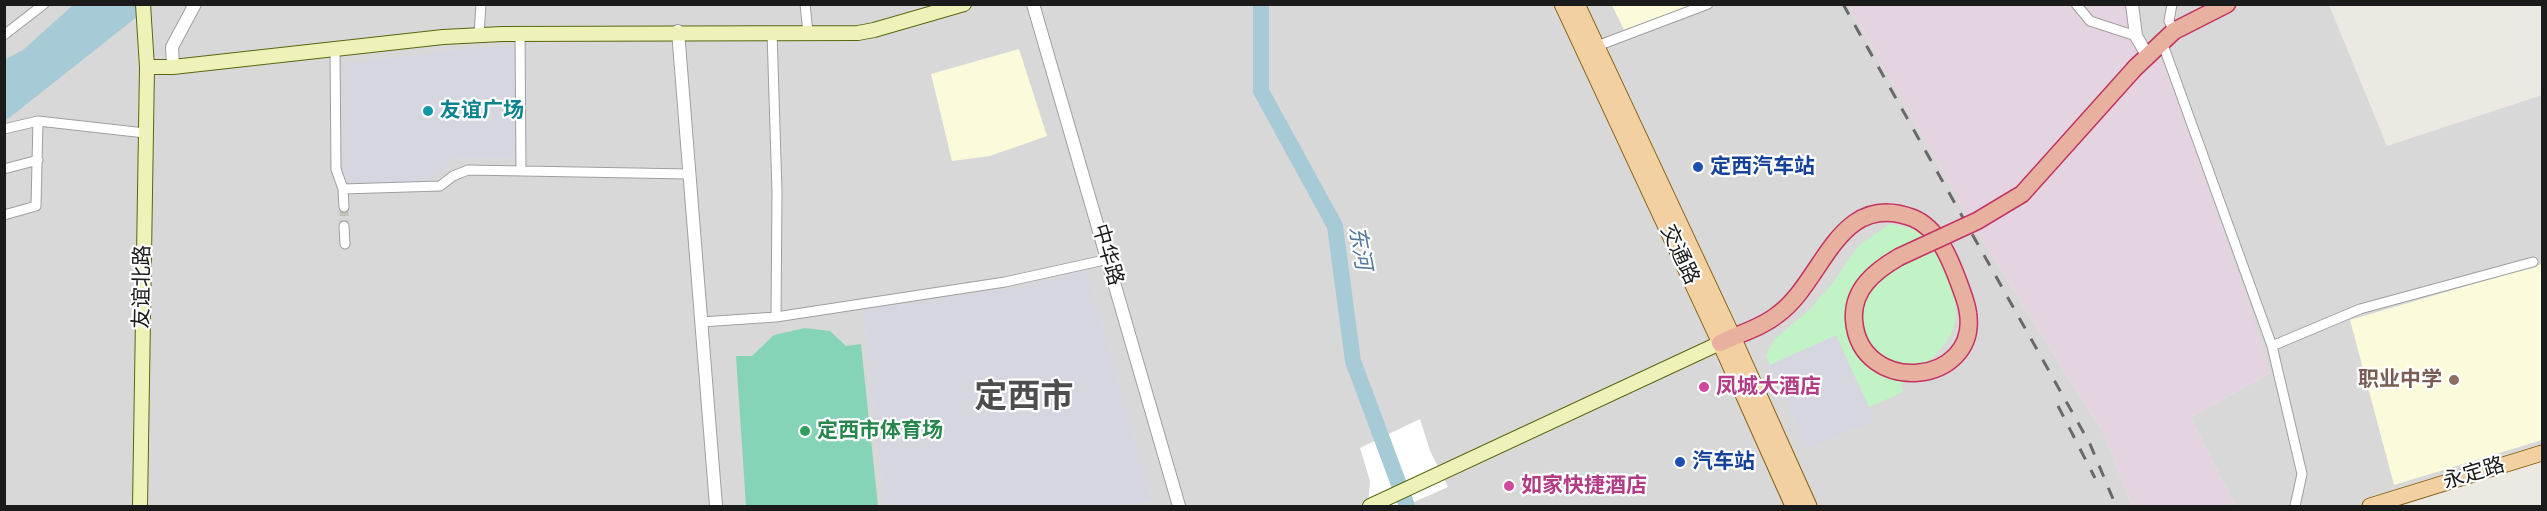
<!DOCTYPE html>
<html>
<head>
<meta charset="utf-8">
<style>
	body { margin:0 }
	#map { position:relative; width:2547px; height:511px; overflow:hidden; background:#ece9e2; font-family:"DM Sans",sans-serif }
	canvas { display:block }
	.frame { position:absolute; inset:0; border:6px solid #1b1b1b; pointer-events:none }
</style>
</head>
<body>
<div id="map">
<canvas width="2547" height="511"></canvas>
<div class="frame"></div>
</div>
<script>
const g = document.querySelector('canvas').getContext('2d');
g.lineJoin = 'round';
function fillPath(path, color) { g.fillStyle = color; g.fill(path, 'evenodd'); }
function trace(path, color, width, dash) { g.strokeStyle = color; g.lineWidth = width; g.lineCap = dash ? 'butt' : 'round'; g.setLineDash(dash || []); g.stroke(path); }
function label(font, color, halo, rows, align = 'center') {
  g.font = font + ' "DM Sans","Noto Sans SC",sans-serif'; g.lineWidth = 4.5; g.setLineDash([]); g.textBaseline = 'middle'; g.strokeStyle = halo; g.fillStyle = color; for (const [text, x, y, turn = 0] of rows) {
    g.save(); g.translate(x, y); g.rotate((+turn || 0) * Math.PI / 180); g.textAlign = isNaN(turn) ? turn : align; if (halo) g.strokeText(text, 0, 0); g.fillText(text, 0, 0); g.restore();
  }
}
fillPath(new Path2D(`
	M4,5h1844l119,211 138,220 27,70h-2127z
	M2139,5h190l58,141 155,-51v366l-141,45h-166l-45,-89 80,-44 -134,-339z`), '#d9d8d8');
fillPath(new Path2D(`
	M1848,5h291l-2,29 30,34 83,239 20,66 -80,44 45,89h-103l-27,-70 -138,-220z`), '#e4d4e1');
fillPath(new Path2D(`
	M1612,5h82l-70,25z
	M1019,49l28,87 -57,20 -38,5 -21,-87z
	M2542,264v176l-148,45 -44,-165z`), '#fbfbdb');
fillPath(new Path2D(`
	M1890,224c9,1 19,3 27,7 5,3 8,10 12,14 17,23 37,63 21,91 -11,20 -33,34 -49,49l2,7 -34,15 -33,-71 -66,29 -4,-10 8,-15 36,-31 22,-25 27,-39z`), '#c1f3c6');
fillPath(new Path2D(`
	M805,328l25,3 16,15 15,-2 17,162h-132l-10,-150h16l22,-21z`), '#86d4b8');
fillPath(new Path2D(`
	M515,47l3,111 -62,-1 -27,24 -78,4 -10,-6 -3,-115 136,-16z
	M1087,269l65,231 -29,6h-95l-1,-3 -9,3h-133l-22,-197 160,-22z
	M1836,335l39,86 -68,27 -37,-83z`), '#d6d6e1');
fillPath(new Path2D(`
	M73,5h79l-143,113 -4,1 -1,-59 19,-10z`), '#a6cad6');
fillPath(new Path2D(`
	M1420,419l10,32 18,36 -43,19h-37l2,-25 -10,-33z`), '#fff');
trace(new Path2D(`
	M1261,4v87l74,135 18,135 54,145`), '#a6cad6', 16);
trace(new Path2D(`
	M344,207v19`), '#c2c0ba', 9, [9, 4.5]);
const minor = new Path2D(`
	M805,4l3,29
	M2076,4l14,17 46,15
	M2172,4l-3,17 5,10
	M772,32l5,160 -1,125
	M520,33l1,138
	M4,35l40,-31
	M479,35l2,-31
	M2162,42l110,304 30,128 -7,32
	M1597,46l111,-42
	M335,49l1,120 7,20 1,18
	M4,129l34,-8 107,12
	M4,169l34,-9
	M343,189l97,-3 13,-10 15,-6 221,4
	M4,215l32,-9 2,-85
	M344,226l1,18
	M701,322l75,-5 229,-35 104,-23
	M2272,346l88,-37 173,-47`);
const tertiary = new Path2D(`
	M1033,4l146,502
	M2132,4l4,32 11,19
	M678,31l38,475
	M173,67l-1,-20 23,-43`);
const secondary = new Path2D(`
	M147,67h26l270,-30 59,-3 356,-1 16,-3 90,-26
	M140,506l7,-439 -4,-63
	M1370,506l350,-163`);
const primary = new Path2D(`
	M1562,4l158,339 73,163
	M1577,4l156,333 76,169
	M2370,506l172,-53`);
const trunk = new Path2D(`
	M2135,68l39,-37 53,-27
	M1720,343c18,-9 41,-15 57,-28 47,-33 60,-126 136,-97 25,10 37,41 46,65 3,9 8,20 9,30 11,73 -108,84 -114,7 -2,-31 21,-49 45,-63`);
trace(minor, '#9f9f9f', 11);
trace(tertiary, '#9f9f9f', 14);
trace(secondary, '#5a660f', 16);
trace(primary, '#84600e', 17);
trace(trunk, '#c43463', 19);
trace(minor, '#fff', 9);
trace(tertiary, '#fff', 12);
trace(secondary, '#eef2b9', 14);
trace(primary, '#f2d0a1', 15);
trace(trunk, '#e7b09f', 16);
trace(new Path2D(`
	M1843,4l247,440 26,62
	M2058,406l37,72`), '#696969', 3, [12, 12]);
const trunkBridge = new Path2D(`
	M1899,257l78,-36 45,-27 113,-126`);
trace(trunkBridge, '#c43463', 19, []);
trace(trunkBridge, '#e7b09f', 16);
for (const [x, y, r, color] of [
	[428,111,6,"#0f9aa8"],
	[1698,167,6,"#1a4fb4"],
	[2454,380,6,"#8d6e63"],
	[1704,387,6,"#d1479c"],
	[805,431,6,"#2e9e5b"],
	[1680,462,6,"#1a4fb4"],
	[1509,486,6,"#d1479c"]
]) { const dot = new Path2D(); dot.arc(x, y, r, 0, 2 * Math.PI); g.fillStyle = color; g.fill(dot); trace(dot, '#fff', 2); }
label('bold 21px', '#0d838f', '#fff', [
	["友谊广场",440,111]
], 'left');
label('bold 21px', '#164399', '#fff', [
	["定西汽车站",1710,167],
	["汽车站",1692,462]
], 'left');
label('21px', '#1b1b1b', '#fff', [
	["中华路",1107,255,74],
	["交通路",1679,255,65],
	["友谊北路",143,287,-89],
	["永定路",2474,474,-17]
]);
label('bold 21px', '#785e54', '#fff', [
	["职业中学",2442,380]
], 'right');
label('bold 21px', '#b23c85', '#fff', [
	["凤城大酒店",1716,387],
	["如家快捷酒店",1521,486]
], 'left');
label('bold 21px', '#27864d', '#fff', [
	["定西市体育场",817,431]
], 'left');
label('italic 22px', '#5278a1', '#fff', [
	["东河",1359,248,80]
]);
label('bold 33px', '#4e4e4e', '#fff', [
	["定西市",1024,398]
]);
</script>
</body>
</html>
